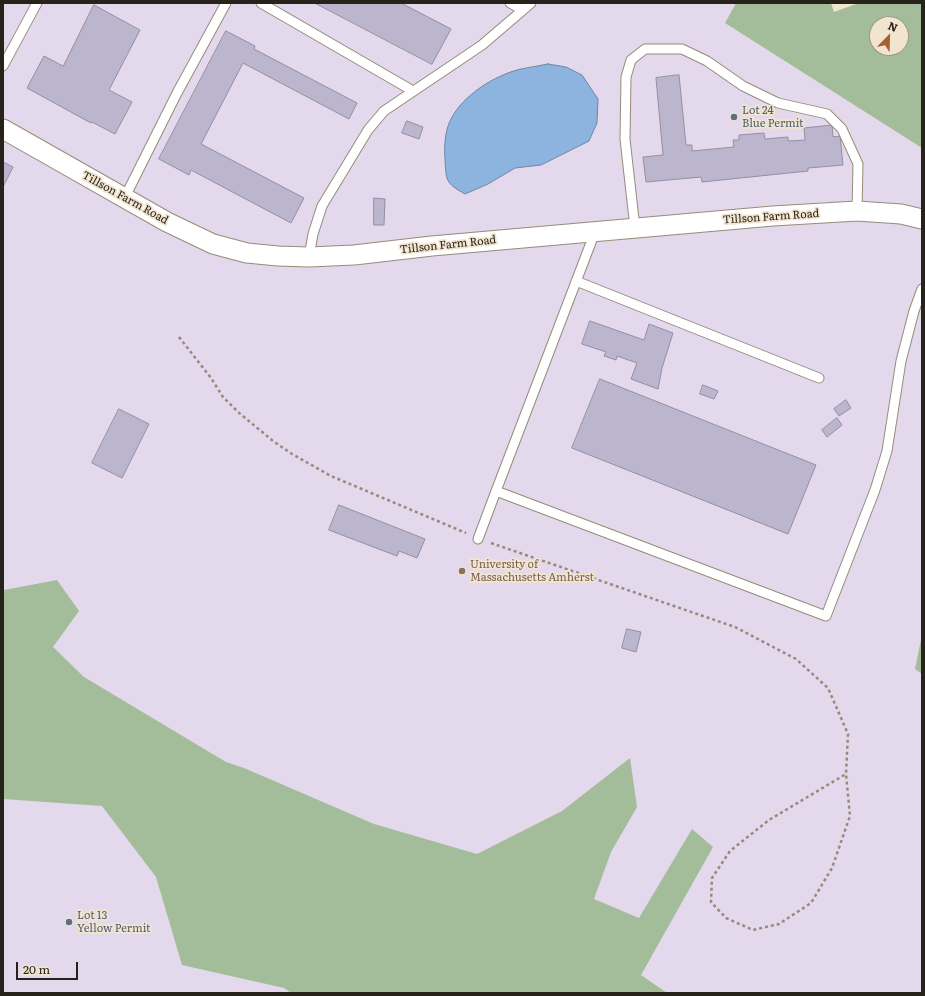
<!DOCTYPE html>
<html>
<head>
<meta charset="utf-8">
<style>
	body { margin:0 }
	#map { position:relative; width:925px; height:996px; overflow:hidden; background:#f2e5cf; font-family:Literata,serif }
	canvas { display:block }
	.frame { position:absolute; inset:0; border:4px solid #27221a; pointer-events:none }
	.north { position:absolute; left:869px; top:16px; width:40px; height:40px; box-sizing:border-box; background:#f2e5cf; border:1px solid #a19787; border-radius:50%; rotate:23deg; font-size:11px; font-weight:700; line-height:16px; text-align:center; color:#27221a }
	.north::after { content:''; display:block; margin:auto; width:14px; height:18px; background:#a56230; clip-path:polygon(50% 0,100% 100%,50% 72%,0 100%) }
	.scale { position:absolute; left:16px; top:962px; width:62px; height:18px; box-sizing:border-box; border:2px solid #27221a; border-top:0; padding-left:5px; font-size:12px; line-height:14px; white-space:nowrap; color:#27221a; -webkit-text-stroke:3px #f2e5cf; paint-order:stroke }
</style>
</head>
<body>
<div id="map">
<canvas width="925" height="996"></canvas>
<div class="frame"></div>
<div class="north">N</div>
<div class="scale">20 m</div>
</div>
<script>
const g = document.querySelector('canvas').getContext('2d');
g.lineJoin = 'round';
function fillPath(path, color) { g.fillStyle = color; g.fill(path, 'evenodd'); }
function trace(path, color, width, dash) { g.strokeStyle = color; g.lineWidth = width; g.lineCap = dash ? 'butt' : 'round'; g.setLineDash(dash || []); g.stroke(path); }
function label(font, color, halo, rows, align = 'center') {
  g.font = font + ' Literata,serif'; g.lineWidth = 3.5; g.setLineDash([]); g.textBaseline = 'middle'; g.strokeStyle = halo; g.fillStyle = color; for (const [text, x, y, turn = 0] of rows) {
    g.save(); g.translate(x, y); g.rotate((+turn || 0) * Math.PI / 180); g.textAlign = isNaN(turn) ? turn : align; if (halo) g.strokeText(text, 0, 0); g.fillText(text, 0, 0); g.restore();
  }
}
fillPath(new Path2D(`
	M3,3h733l-11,20 197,125v845h-919z`), '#e3d8ec');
fillPath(new Path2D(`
	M736,3h95l3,9 25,-9h63v145l-197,-125zM877,24h24v24h-24z
	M57,580l22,31 -26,36 31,30 142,85 18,6 130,56 103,30 85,-43 68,-53 7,49 -26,45 -17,47 45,19 53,-89 21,18 -72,128 26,18h-376l-7,-5 -102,-23 -26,-88 -54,-71 -99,-7v-210l1,1z
	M922,635v39l-7,-5z`), '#a3bd9b');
const water = new Path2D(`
	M548,64l18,3 16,8 16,24 -1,24 -8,18 -48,24 -26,3 -27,16 -23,10c-20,-11 -19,-14 -20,-36 -1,-12 0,-28 6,-39 12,-24 44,-44 70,-50 9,-2 18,-3 27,-5z`);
fillPath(water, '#8db4de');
trace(water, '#6e88a3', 1);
const building = new Path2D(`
	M315,3h86l50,26 -19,35z
	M94,5l46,25 -31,60 23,12 -17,32 -23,-12 -1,1 -64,-35 17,-32 19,10z
	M226,31l29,15 -1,3 103,54 -8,16 -106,-56 -42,81 103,54 -13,25 -100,-53 -2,5 -30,-16z
	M679,75l7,70h6v6l42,-4 -1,-7h6v-5l25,-2 1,6 23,-2v4l17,-1 -1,-12 28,-3 1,12 7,-1 3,29 -35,3v3l-106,11 -1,-5 -55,5 -3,-25 20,-2 -7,-77z
	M407,121l16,6 -4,12 -17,-6z
	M3,162l10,5 -10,20z
	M374,198l11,1 -1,26h-10z
	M590,321l54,19 5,-16 24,9 -11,35 -4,21 -27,-10 6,-16 -20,-7 -1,4 -12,-4 2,-4 -24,-8z
	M600,379l216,86 -28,69 -216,-86z
	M703,385l15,6 -4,8 -14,-5z
	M846,400l5,8 -12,8 -5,-7z
	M119,409l30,15 -27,54 -30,-15z
	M837,418l5,7 -15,12 -5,-7z
	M339,505l86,34 -8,19 -18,-7 -2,5 -68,-26z
	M627,629l14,3 -5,20 -14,-4z`);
fillPath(building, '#bbb6cd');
trace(building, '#938fa4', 1);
const service = new Path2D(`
	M261,3l152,88
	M510,3l13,7
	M3,66l34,-63
	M125,197l52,-104 49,-90
	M635,228l-10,-89 1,-62 5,-17 14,-11h37l25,12 36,25 35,17 49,11 15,15 16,35 -1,47
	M595,232l-99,259 330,125 49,-126 12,-39 14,-90 13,-50 8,-22
	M309,257l4,-23 9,-28 46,-76 16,-19 98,-66 49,-42
	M576,281l243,97
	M478,539l18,-48`);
const minor = new Path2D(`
	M3,129l164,93 46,22 34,9 31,3 31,1 45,-2 78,-9 341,-30 84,-5 44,3 21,5`);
trace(service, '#988b77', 11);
trace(minor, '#988b77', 21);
trace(new Path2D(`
	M179,337l32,41 12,19 15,15 35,29 19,13 39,22 135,57
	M491,543l244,84 61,32 32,29 20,46 -2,40 4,42 -18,52 -21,35 -32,21 -26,6 -27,-12 -15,-16 1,-24 18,-27 39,-31 77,-46`), '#958b7c', 2.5, [3, 3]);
trace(service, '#fff', 9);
trace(minor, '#fff', 19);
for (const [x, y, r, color] of [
	[734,117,4,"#5c6f8a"],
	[462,571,4,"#8d6e63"],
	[69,922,4,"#5c6f8a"]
]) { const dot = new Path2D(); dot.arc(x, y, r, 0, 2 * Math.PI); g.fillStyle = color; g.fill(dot); trace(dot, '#f2e5cf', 1.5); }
label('11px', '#4e5e75', '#f2e5cf', [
	["Lot 24",742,111],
	["Blue Permit",742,124],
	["Lot 13",77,916],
	["Yellow Permit",77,929]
], 'left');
label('11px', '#27221a', '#f2e5cf', [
	["Tillson Farm Road",125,198,29],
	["Tillson Farm Road",771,217,-4],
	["Tillson Farm Road",448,245,-6]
]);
label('11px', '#785e54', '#f2e5cf', [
	["University of",470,565],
	["Massachusetts Amherst",470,578]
], 'left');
</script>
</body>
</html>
